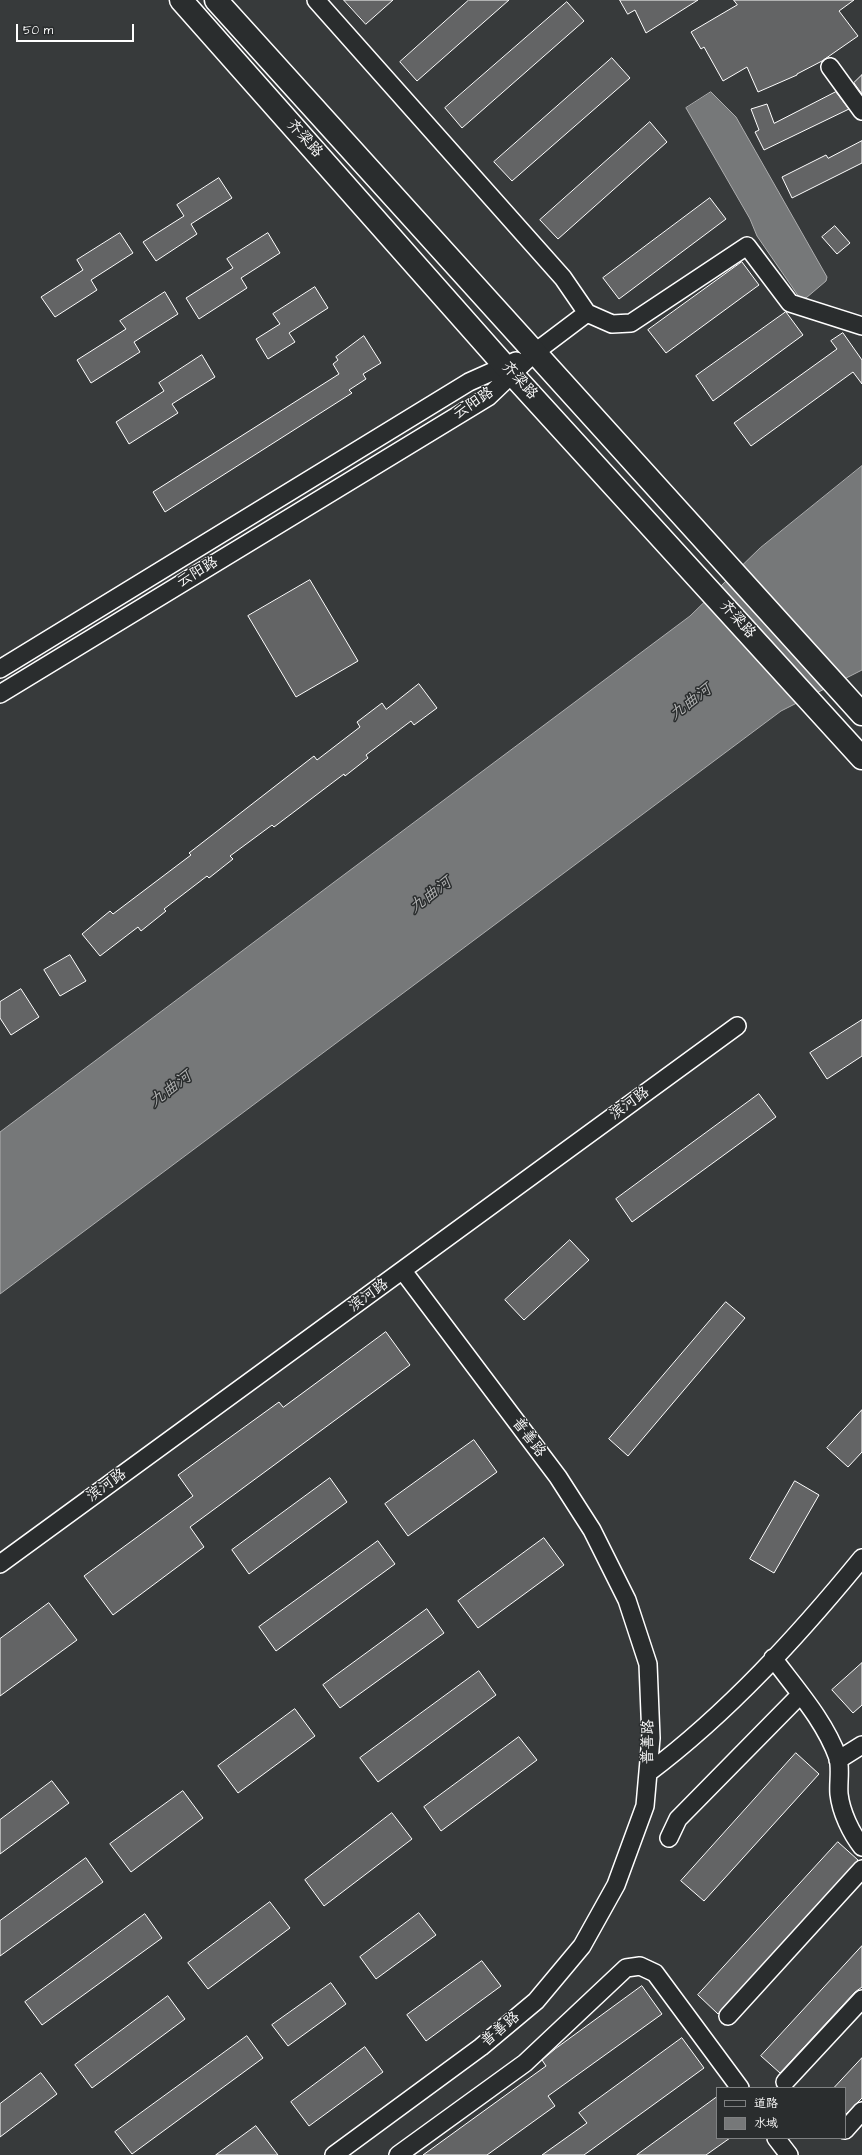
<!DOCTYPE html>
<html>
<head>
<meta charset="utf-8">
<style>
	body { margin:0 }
	#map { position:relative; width:862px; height:2155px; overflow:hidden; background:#373a3b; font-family:"Architects Daughter","LXGW WenKai TC",sans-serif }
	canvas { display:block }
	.legend { position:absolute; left:716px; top:2087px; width:130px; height:52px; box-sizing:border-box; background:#2a2d2e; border:1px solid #7f8182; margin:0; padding:5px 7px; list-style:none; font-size:12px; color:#fff }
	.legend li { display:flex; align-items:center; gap:8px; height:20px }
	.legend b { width:20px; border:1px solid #7f8182 }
	.scale { position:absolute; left:16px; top:24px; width:118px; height:18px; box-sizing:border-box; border:2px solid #fff; border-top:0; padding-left:5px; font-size:12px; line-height:14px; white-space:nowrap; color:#fff; -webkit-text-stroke:3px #2a2d2e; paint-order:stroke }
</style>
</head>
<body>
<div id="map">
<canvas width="862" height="2155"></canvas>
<ul class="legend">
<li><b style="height:5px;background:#2a2d2e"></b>道路</li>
<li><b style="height:11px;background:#767879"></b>水域</li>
</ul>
<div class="scale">50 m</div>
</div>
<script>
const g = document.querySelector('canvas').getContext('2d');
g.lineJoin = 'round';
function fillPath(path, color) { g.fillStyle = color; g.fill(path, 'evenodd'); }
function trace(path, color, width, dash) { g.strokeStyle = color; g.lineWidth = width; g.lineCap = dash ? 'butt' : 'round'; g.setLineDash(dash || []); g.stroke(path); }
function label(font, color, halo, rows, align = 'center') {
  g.font = font + ' "Architects Daughter","LXGW WenKai TC",sans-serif'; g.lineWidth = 3; g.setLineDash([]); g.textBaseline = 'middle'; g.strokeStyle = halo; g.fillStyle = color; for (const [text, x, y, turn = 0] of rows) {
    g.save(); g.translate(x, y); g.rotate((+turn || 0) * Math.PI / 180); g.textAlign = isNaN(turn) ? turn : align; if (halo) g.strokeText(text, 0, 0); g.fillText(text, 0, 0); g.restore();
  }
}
const water = new Path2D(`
	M711,92l25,25 91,160 -1,4 -20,17 -7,-1 -42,-61 -7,-17 -64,-111z
	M862,466v204l-81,41 -781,583v-162l690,-516 70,-68z`);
fillPath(water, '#767879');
trace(water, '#adaeaf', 1);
const building = new Path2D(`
	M344,0h49l-27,24z
	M469,0h40l-92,81 -17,-19z
	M620,0h78l-52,33 -11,-23 -7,4z
	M734,0h120l-15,11 19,25 -36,25 -25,13v1l-39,17 -11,-25 -24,14 -19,-34 -3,2 -10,-17 46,-27z
	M567,2l17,19 -122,107 -17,-20z
	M612,58l18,20 -118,103 -18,-19z
	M862,75v19l-8,-11z
	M836,92l13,17 -85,41 -9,-18 4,-2 -8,-21 16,-5 7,19z
	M650,122l17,20 -109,97 -18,-19z
	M862,141v22l-70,35 -10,-21 44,-22 2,3z
	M219,178l13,20 -41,26 6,10 -41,27 -13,-19 41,-26 -7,-11z
	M710,198l16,21 -107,80 -16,-21z
	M835,226l15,17 -13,11 -15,-17z
	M120,233l13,20 -42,27 6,10 -42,27 -14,-20 42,-27 -6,-10z
	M268,233l12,20 -39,25 6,10 -48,31 -13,-21 47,-30 -6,-9z
	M742,262l17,23 -93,68 -18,-23z
	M315,287l13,21 -39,25 6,9 -27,17 -12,-20 24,-15 -7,-10z
	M165,292l13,22 -44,28 6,10 -49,31 -14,-23 49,-31 -6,-8z
	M786,312l17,23 -90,66 -17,-25z
	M843,333l19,27v24l-9,-12 -102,74 -17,-23 103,-74 -6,-8z
	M364,336l17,27 -18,11 3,5 -17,11 3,3 -187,119 -12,-20 186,-118 -6,-10 5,-4 -2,-3z
	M202,355l13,22 -43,27 6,9 -49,31 -13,-22 48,-31 -5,-8z
	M310,580l48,81 -62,36 -48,-81z
	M419,684l18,24 -23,17 -3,-4 -45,34 2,3 -23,18 -1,-2 -70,53 -2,-2 -42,31 3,3 -24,19 -2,-2 -43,33 2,2 -25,20 -3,-4 -38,29 -18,-22 28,-23 3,3 78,-59 -2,-2 125,-97 3,4 43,-33 -3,-5 25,-19 4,6z
	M70,955l16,26 -26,15 -16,-26z
	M21,989l18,28 -28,18 -11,-17v-16z
	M862,1020v36l-35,23 -17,-26z
	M759,1094l17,23 -144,105 -16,-23z
	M570,1240l19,20 -65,60 -19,-20z
	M726,1302l19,16 -117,138 -19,-17z
	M386,1332l24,33 -220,162 14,20 -91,68 -29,-39 109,-80 -15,-21 101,-73 4,5z
	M862,1410v42l-14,15 -21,-19z
	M474,1440l23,32 -89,64 -23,-32z
	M330,1478l17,24 -98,72 -17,-24z
	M795,1481l24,14 -45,78 -24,-14z
	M544,1538l20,27 -86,63 -20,-27z
	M378,1541l17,23 -119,87 -17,-24z
	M49,1603l28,37 -77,56v-57z
	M427,1609l17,24 -104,75 -17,-23z
	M862,1663v42l-9,8 -21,-23z
	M479,1671l17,24 -118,87 -18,-24z
	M295,1709l20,27 -77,57 -20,-27z
	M519,1737l18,23 -96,71 -17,-24z
	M796,1753l23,21 -115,127 -23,-20z
	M52,1781l17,22 -69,51v-34z
	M183,1791l20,27 -72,54 -21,-28z
	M392,1813l20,26 -88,67 -19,-26z
	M838,1842l20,18 -140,154 -20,-19z
	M86,1858l17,24 -103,74v-35z
	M270,1902l20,26 -82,61 -20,-26z
	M419,1913l17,22 -60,44 -16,-22z
	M145,1914l17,24 -120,87 -17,-23z
	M862,1946v41l-7,5 -75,81 -19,-17z
	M482,1961l19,25 -75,55 -19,-26z
	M331,1983l15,21 -58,42 -16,-21z
	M642,1986l20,28 -114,82 7,10 -68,49h-64l123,-89 -4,-6 13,-11z
	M168,1996l17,23 -93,69 -17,-23z
	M247,2036l16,22 -131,96 -17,-22z
	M682,2038l22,30 -120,87h-42l45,-32 -8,-10z
	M365,2047l18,25 -74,54 -18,-24z
	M862,2058v40l-17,17v-27h-11z
	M41,2073l16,21 -57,43v-33z
	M717,2097v41h13l-24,17h-69z
	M256,2126l22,29h-62z`);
fillPath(building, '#636465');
trace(building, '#fff', 1);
const minor = new Path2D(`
	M830,67l32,44
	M587,313l25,11 19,-1 116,-77 43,57 72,23
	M0,669l469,-287 47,-21
	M0,694l488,-297 46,-44 53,-40 -24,-35 -247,-278
	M0,1564l737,-538
	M773,1658c23,31 52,63 65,100 3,11 0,25 1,36 2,18 12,39 23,53
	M838,1760l24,-15
	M648,1773c80,-60 151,-138 214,-215
	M669,1838l9,-19 122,-124
	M728,2016l134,-147
	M785,2082l77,-83
	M845,2130l17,-19
	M776,2138l13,17
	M334,2155l147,-108 55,-46 46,-55 34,-61 29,-79 6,-68 -3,-74 -21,-64 -35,-70 -34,-53 -155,-206
	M398,2155l127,-92 101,-95 14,-2 15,7 85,115`);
const major = new Path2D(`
	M181,0l331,374 350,384
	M216,0l646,714`);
trace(minor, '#fff', 20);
trace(major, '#fff', 25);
trace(minor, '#2a2d2e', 17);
trace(major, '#2a2d2e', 22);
label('15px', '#fff', '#2a2d2e', [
	["齐梁路",304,139,48],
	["齐梁路",519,381,48],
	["云阳路",474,404,-34],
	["云阳路",198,573,-31],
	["齐梁路",737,620,48],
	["滨河路",630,1104,-36],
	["滨河路",369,1296,-36],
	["普善路",528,1438,53],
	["滨河路",107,1486,-36],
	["普善路",649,1742,-89],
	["普善路",501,2030,-40]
]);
label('italic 16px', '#b4b5b5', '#2a2d2e', [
	["九曲河",691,703,-37],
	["九曲河",431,896,-37],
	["九曲河",171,1090,-37]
]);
</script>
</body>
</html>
